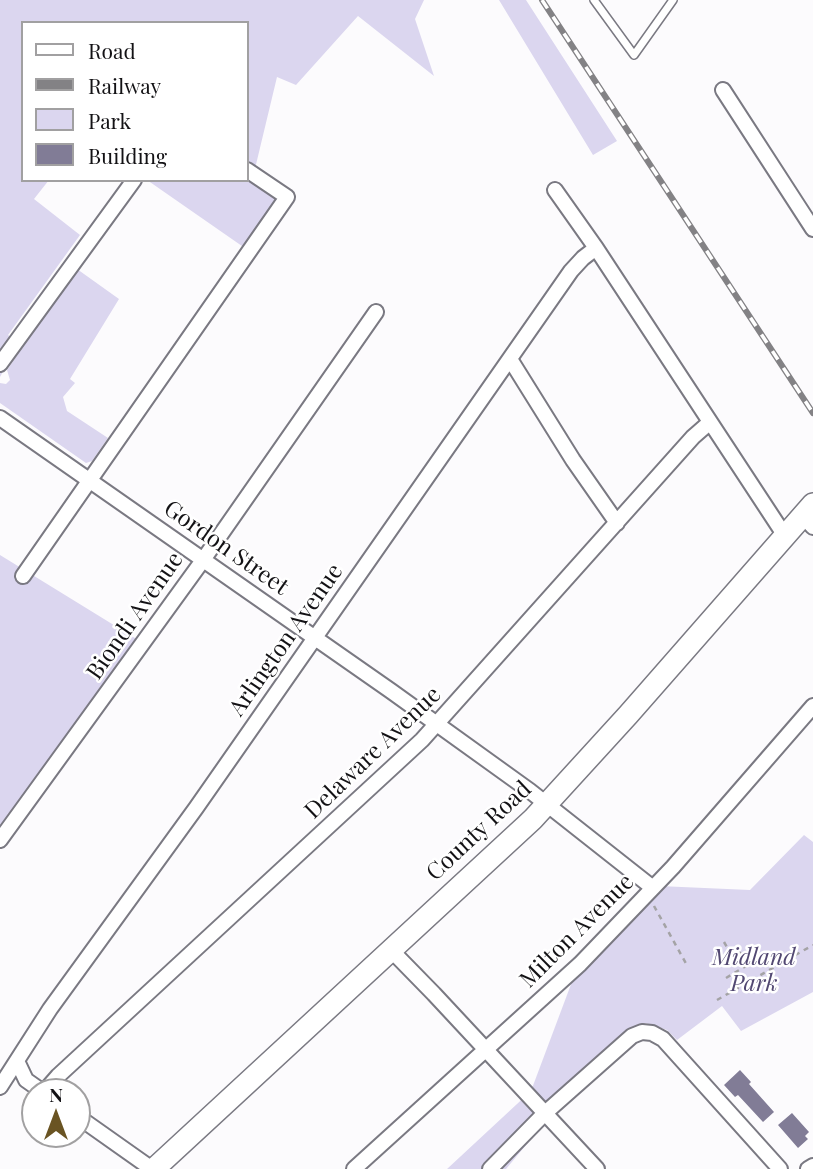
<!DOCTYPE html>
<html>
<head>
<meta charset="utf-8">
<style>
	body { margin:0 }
	#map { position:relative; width:813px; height:1169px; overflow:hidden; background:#fcfbfd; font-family:"Playfair Display",serif }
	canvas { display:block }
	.legend { position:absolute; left:21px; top:21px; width:228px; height:161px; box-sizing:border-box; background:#fff; border:2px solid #a1a0a1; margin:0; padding:9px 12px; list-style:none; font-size:21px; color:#131215 }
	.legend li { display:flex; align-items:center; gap:14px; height:35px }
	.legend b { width:35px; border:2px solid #a1a0a1 }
	.north { position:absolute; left:21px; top:1078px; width:70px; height:70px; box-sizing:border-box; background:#fff; border:2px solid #a1a0a1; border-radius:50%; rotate:0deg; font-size:19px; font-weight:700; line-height:28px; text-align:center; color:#131215 }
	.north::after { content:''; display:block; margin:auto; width:24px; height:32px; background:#6a5423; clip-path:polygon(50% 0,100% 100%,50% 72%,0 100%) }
</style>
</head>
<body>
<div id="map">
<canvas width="813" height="1169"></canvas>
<ul class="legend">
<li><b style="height:9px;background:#fff"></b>Road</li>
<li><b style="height:9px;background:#838285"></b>Railway</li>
<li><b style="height:19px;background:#dbd6ef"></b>Park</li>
<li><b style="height:19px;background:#817c96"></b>Building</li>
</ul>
<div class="north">N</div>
</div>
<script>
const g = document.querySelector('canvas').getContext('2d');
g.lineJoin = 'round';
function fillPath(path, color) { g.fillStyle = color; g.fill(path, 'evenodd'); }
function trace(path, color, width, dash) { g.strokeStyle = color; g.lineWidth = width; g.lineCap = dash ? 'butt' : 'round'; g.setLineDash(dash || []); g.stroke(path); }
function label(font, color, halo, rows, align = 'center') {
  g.font = font + ' "Playfair Display",serif'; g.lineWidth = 5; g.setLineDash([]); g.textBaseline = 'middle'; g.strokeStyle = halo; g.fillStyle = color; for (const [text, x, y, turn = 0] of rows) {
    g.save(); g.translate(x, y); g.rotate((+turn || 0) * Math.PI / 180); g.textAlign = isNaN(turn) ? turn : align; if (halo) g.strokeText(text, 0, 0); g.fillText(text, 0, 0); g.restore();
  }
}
fillPath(new Path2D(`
	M0,0h424l-9,19 19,57 -76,-60 -62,69 -19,-8 -24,100 35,25 -36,51 -105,-73h100v-157h-224v157h26l-15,19 46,36 -72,100 10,8 52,-79 49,35 -49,80 5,4 -12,14 4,14 41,27 -16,23 -6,2 -86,-60v-20l6,1 4,-4 -3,-10 13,-19 -5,-2 -15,28z
	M499,0h27l91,141 -24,14z
	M0,555l143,88 -143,200z
	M804,835l9,7v150l-72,39 -19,-25 -45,34 -10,-10 -22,-7 4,7 -98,85 -45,54h-59l84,-78 45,-120 83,-85 91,4z`), '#dbd6ef');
fillPath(new Path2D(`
	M740,1070l11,12 -2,2 25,28 -11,10 -25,-27 -3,2 -11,-12z
	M792,1113l17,19 -4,4 3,3 -10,9 -20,-23z`), '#817c96');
const lane = new Path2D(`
	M594,0l40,55 39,-55`);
const street = new Path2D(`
	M723,90l90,139
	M555,190l41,58 189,288
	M510,359l63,101 44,63
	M0,364l134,-184
	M0,418l391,273 139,100 123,97
	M803,516l10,11
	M23,576l264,-379 -40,-27
	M0,840l203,-280 173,-248
	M391,950l43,44 163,175
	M17,1061l9,19 17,12
	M0,1087l50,-78 146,-201 375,-537 12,-13 13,-10
	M44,1092l14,-16 364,-336 271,-303 16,-14
	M77,1116l75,53
	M354,1169l226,-205 93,-97 140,-161
	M490,1169l54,-55 88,-78 10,-4 10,1 11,6 117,130
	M808,1169l5,-3`);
const secondary = new Path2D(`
	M154,1169l379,-350 95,-104 185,-211`);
trace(lane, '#7a7982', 10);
trace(street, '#7a7982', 18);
trace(secondary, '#7a7982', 24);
trace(new Path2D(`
	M654,906l34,61
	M724,942l7,12 8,-2c17,16 18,14 38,3l5,7
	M726,978l25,-15
	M717,1000l96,-55`), '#a4a3a5', 2.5, [5, 5]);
trace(lane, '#fff', 7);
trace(street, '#fff', 14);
trace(secondary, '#fff', 21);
const rail = new Path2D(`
	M542,0l271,413`);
trace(rail, '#838285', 6);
trace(rail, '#fff', 3.5, [10]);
label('23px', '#131215', '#fff', [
	["Gordon Street",226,548,35],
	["Biondi Avenue",135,616,-55],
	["Arlington Avenue",286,640,-55],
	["Delaware Avenue",373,753,-44],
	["County Road",479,831,-43],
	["Milton Avenue",577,931,-45]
]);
label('italic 23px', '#524872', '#fff', [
	["Midland",754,958],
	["Park",754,984]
]);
</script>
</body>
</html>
